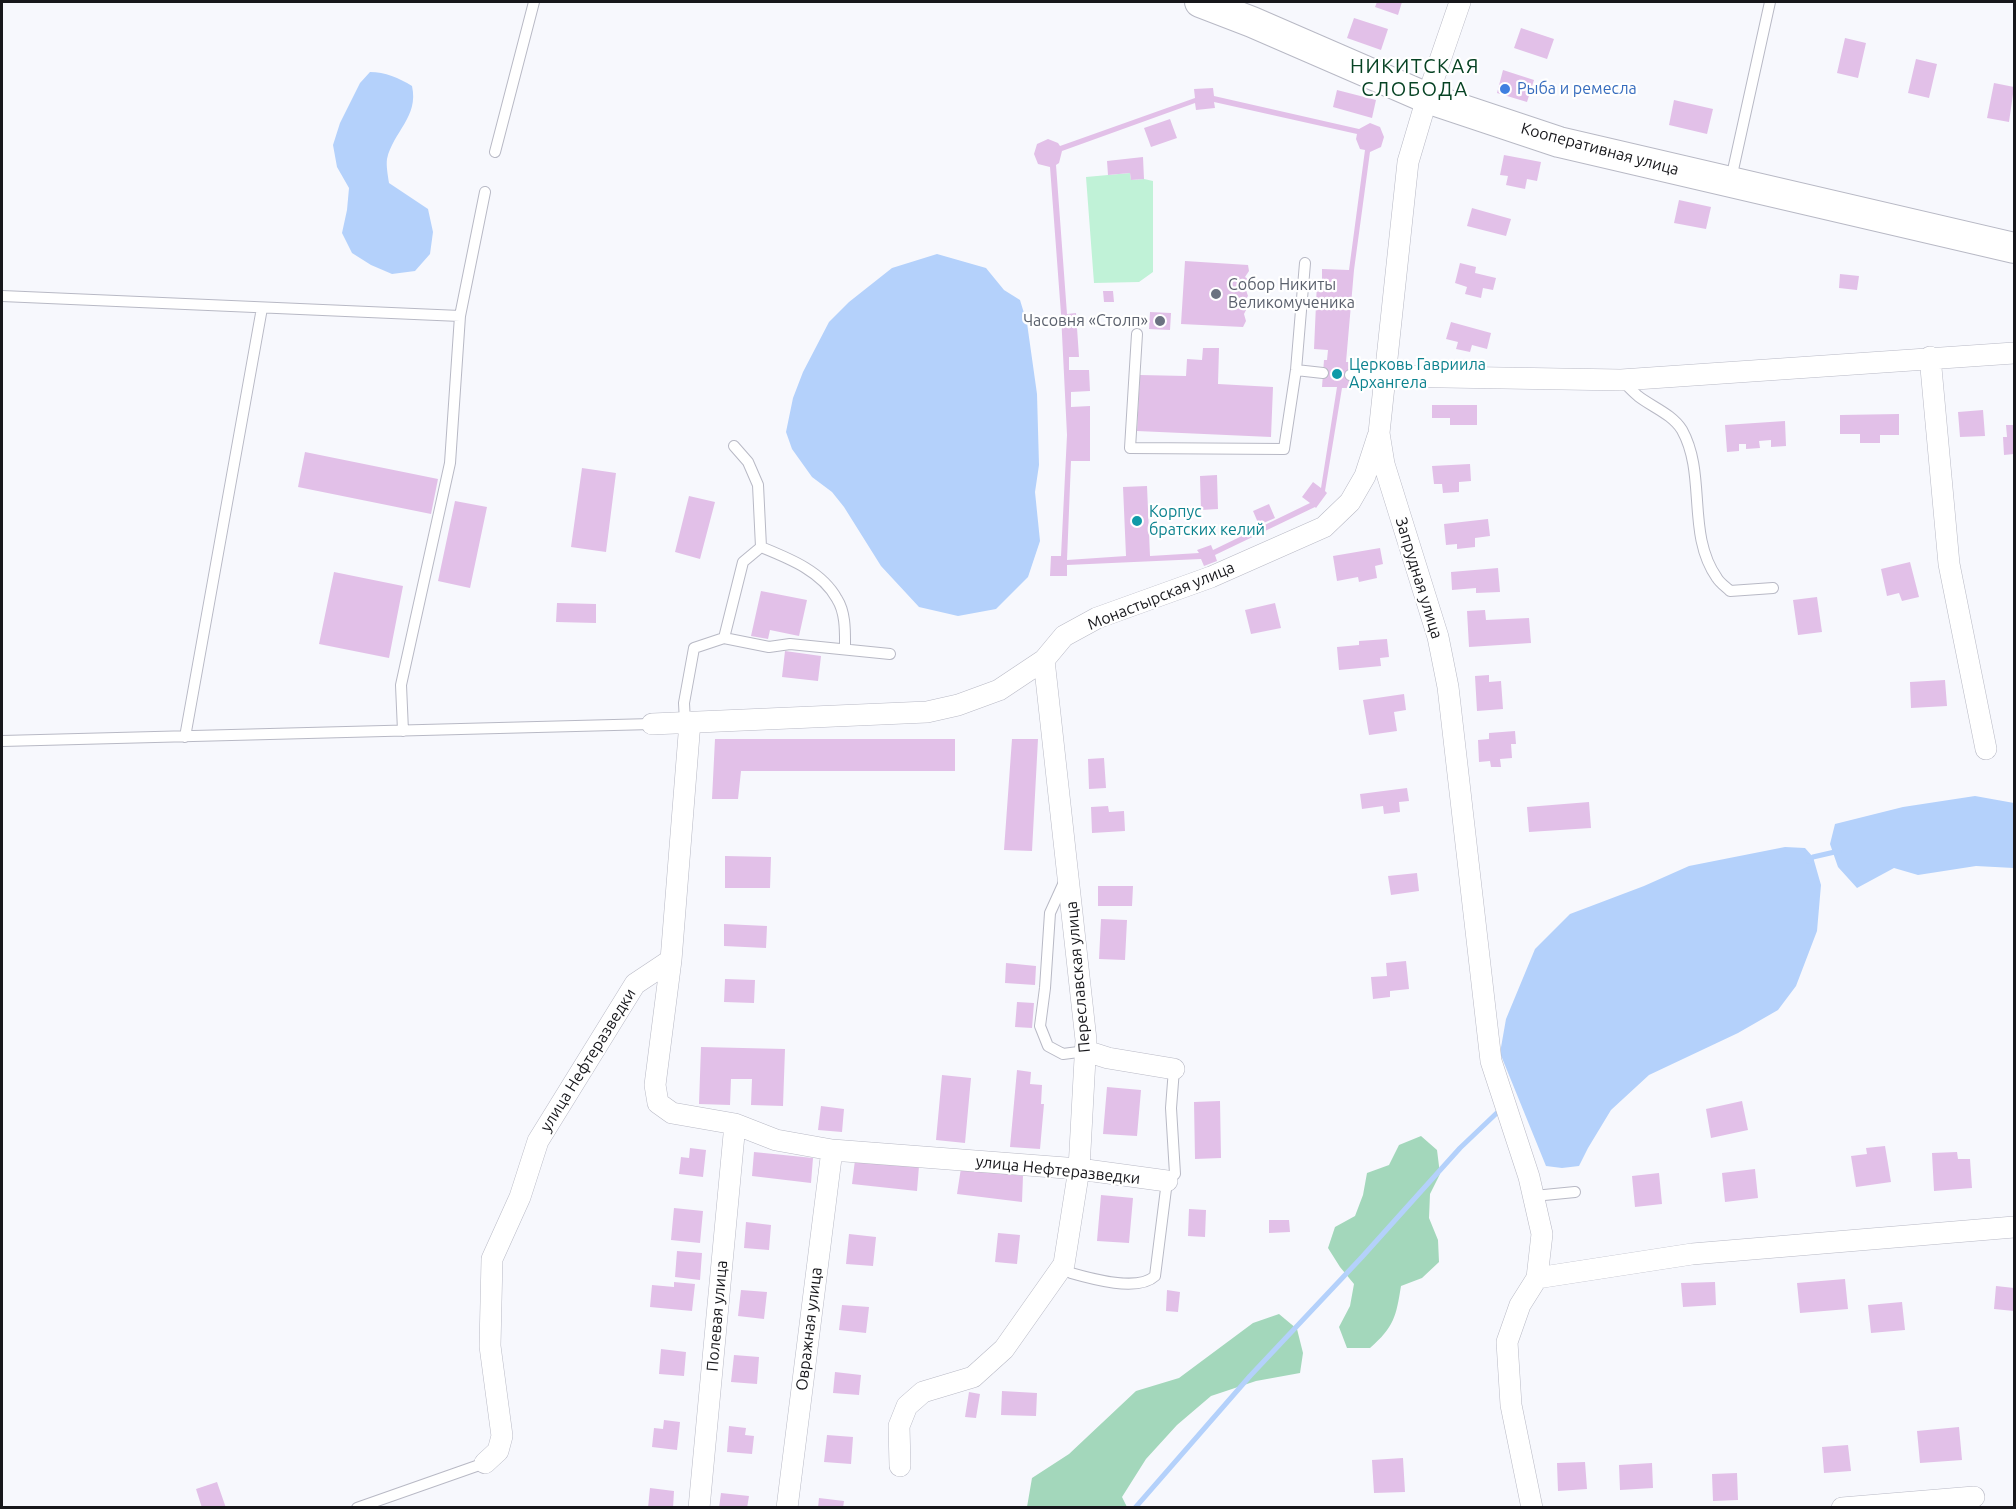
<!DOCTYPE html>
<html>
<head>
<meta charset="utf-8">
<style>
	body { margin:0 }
	#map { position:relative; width:2016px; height:1509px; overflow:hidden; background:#f7f8fd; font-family:Ubuntu,sans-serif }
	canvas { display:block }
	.frame { position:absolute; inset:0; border:3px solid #17171b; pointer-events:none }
</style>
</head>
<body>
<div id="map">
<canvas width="2016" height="1509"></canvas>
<div class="frame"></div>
</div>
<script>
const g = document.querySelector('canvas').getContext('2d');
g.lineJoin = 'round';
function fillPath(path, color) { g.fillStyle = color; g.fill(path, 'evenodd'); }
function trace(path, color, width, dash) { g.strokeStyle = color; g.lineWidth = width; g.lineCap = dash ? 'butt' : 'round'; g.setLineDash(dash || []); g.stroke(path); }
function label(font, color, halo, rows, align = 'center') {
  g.font = font + ' Ubuntu,sans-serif'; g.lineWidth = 4.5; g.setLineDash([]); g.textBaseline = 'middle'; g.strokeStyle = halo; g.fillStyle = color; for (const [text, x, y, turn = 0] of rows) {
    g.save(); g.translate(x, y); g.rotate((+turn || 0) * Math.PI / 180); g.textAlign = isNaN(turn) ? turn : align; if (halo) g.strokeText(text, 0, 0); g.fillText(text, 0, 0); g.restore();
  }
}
fillPath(new Path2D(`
	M1130,173l1,7 13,-1 9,2v91l-14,10 -45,1 -8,-106z`), '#c0f2d7');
fillPath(new Path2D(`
	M1421,1136l16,14 3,24 -10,20 -1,24 9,22 1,22 -17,16 -21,8c-5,31 -7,41 -31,62h-23l-8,-21 11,-21 4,-22 -14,-17 -12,-19 7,-21 20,-11 8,-21 4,-22 22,-8 10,-20z
	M1279,1314l18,15 6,24 -3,20 -44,8 -45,15 -34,29 -31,34 -24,38 5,10h-100l5,-29 37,-24 67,-63 43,-13 74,-55z`), '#a3d7bb');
fillPath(new Path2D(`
	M370,72c15,0 29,6 42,14 7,31 -19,46 -25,73 -1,7 1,17 2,24l39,26 5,23 -3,22 -15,17 -23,3 -21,-9 -19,-12 -10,-20 5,-23 2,-22 -12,-21 -4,-22 7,-22 20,-40z
	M937,254l49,14 18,22 16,10 7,23 10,71 2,71 -4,27 5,49 -12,36 -32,32 -38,7 -39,-9 -38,-41 -37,-59 -12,-15 -20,-15 -20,-28 -6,-17 7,-34 10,-26 26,-50 20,-20 43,-34z
	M1975,796l39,7v65l-38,-2 -58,9 -24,-7 -37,20 -19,-21 -8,-23 5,-20 68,-17z
	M1785,847l20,1 8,9 8,28 -4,46 -21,55 -18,24 -40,23 -89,42 -38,35 -23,38 -9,18 -17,2 -16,-2 -46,-113 6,-34 29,-70 35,-35 74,-28 45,-20z`), '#b4d1fb');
trace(new Path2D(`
	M1808,861l5,-4 26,-6
	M1135,1508l115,-132 112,-119 98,-109 42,-40`), '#b4d1fb', 5);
fillPath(new Path2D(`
	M1377,2h25l-4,13 -23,-8z
	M1354,18l34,11 -7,21 -34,-12z
	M1521,28l33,11 -7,20 -33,-11z
	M1845,38l21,5 -8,35 -21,-5z
	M1916,59l21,5 -8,34 -21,-5z
	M1503,70l31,10 -7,22 -30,-9z
	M1994,83l20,4 -5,35 -22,-4z
	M1213,88l1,8 145,33 11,-6 10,4 4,10 -3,10 -11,5 -16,118 -8,92h5l-2,26h-7l-17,103 2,2 -11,15 -1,-1 -100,48 2,6 -13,5 -3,-7 -134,6v11h-17l1,-20h10l6,-121 -6,-121 -11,-147 -12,-3 -4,-10 3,-10 11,-5 10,4 2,3 135,-48 -1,-9zM1214,102l143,32 -1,5 4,10 5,1 -16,120 -27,-1v14l-5,-1 -3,67 14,1 -1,10h-3l-2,27h15l-16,101 -8,-6 -11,15 8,6 -97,47 -2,-5 -14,5 2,3 -49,3 -3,-70 -24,1 3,69 -59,4 4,-99h19v-55l-19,1v-15l19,-1 -1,-21h-20v-13h10l-3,-44 -9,1 -11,-149 3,-2 3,-12 133,-48 1,7 19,-2z
	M1337,90l39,10 -4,18 -39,-11z
	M1674,100l39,9 -6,25 -38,-9z
	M1170,119l7,19 -26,9 -7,-19z
	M1504,155l37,7 -4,19 -10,-2 -2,10 -19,-4 2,-9 -8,-1z
	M1143,157l1,22 -13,1 -1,-7 -22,2 -1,-14z
	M1679,200l32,7 -5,22 -32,-6z
	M1472,208l39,11 -5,17 -39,-10z
	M1185,261l63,4 1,6 -4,6 4,3v3l-4,4 3,9 -4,5 3,7 -3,6 2,7 -3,6 -62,-3z
	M1460,263l16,4 -1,6 21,5 -3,12 -10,-2 -2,10 -16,-4 2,-7 -12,-4z
	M1840,274l19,2 -2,14 -18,-2z
	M1103,291h10l1,11h-10z
	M1150,312l21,1 -1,17 -21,-1z
	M1451,322l40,11 -4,16 -15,-4 -2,7 -14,-3 2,-7 -12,-3z
	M1203,348h16l-1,36 55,3 -2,50 -134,-6 3,-56 46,1 1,-17 15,1z
	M1432,405h45v20h-27v-7h-18z
	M1983,410l2,26 -25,1 -2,-25z
	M1899,414v21h-19v8h-20v-9h-20v-19z
	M1785,421l1,25 -15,1v-7l-12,1 1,7 -14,1v-5h-7v7l-12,1 -2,-27z
	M2006,425h8v29l-10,1 -1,-18h4z
	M305,452l133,27 -7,35 -133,-27z
	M1470,464l1,17 -12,1v10l-16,1 -1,-9h-8l-2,-18z
	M582,468l34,5 -10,79 -35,-5z
	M1217,475l1,34 -17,1 -1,-34z
	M689,496l26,6 -15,57 -25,-7z
	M455,501l32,6 -17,81 -32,-7z
	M1269,504l6,14 -16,7 -6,-14z
	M1488,519l2,17 -15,2v9l-18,2v-5l-11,1 -2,-21z
	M1380,548l3,16 -8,2 2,12 -18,4 -1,-5 -21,4 -4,-25z
	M1910,562l9,35 -17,4 -3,-8 -12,3 -6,-27z
	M1498,568l2,24 -24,1v-5l-24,2 -1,-18z
	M334,572l69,14 -14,72 -70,-14z
	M761,591l46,9 -8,36 -29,-6 -2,9 -17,-3z
	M1817,597l5,35 -24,3 -5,-35z
	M557,603l39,1v19l-40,-1z
	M1275,603l6,25 -30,6 -6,-24z
	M1485,610l1,10 43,-2 2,25 -62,4 -2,-36z
	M1387,639l2,18 -9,1 1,8 -42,4 -2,-23 22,-2v-4z
	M785,651l36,5 -3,25 -36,-4z
	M1489,675v7l12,-1 2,28 -26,2 -2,-35z
	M1945,680l2,26 -36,2 -1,-26z
	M1404,694l2,16 -12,2 3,19 -28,4 -6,-35z
	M1515,731l1,13h-5l1,14 -12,1 1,8h-10l-1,-6 -11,1 -1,-22 11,-1v-6z
	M715,739h240v32h-214l-3,28h-26z
	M1012,739h26l-6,112 -28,-1z
	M1104,758l2,30 -17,1 -1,-30z
	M1407,788l2,13 -10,1 1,10 -16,2 -1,-8 -21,3 -2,-15z
	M1589,802l2,26 -62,4 -2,-25z
	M1108,806l1,6 15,-1 1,20 -33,2 -1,-26z
	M725,856l46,1 -1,31h-45z
	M1417,873l2,18 -28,4 -3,-19z
	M1098,886h35l-1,20h-34z
	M1101,919l26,1 -2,40 -26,-1z
	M724,924l43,2 -1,22 -42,-2z
	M1406,961l3,28 -19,2v6l-17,2 -2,-22 16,-1 -1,-13z
	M1006,963l30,3 -1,19 -30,-2z
	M725,979l30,1 -1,23 -30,-1z
	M1017,1002l17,1 -2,25 -17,-1z
	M701,1047l84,2 -2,57 -32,-1 1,-26h-21l-1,26 -31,-1z
	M1017,1070l14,2 -1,12 12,1 -1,19h3l-4,45 -30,-2z
	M942,1075l29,3 -6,65 -29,-3z
	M1107,1087l34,3 -4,46 -34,-2z
	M1220,1101l1,57 -26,1 -1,-57z
	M1742,1101l6,29 -37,8 -5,-29z
	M821,1106l23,3 -2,23 -24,-2z
	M1885,1146l6,36 -35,5 -5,-31 16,-2 -1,-6z
	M690,1148l16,2 -3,27 -24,-3 2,-17 8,1z
	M754,1152l59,6 -2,25 -59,-7z
	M1957,1152l1,7h12l2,29 -38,3 -2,-38z
	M855,1160l64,6 -2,25 -65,-7z
	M961,1168l62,8 -1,26 -65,-8z
	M1755,1169l3,29 -33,4 -3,-29z
	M1659,1173l3,31 -27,3 -3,-31z
	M1101,1195l32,3 -4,45 -32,-2z
	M674,1208l29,3 -3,32 -29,-3z
	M1189,1209l17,1 -1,27 -17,-1z
	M1269,1220h20l1,12 -21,1z
	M746,1222l25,3 -2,25 -25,-2z
	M998,1233l22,2 -3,29 -22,-2z
	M849,1234l27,3 -3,29 -27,-2z
	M677,1251l25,2 -2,27 -25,-3z
	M1845,1279l3,30 -48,4 -3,-30z
	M674,1282l21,2 -3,27 -42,-4 2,-22 22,2z
	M1715,1282l1,23 -33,2 -2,-24z
	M1996,1286l18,2v23l-20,-2z
	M741,1290l26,2 -3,27 -26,-3z
	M1167,1290l13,2 -2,20 -12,-1z
	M1902,1302l3,28 -34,3 -3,-28z
	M842,1305l27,2 -3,26 -27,-3z
	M661,1349l25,3 -2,24 -25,-2z
	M734,1355l25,2 -2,27 -26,-2z
	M835,1372l26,3 -2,20 -26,-2z
	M1002,1391l35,2 -1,23 -35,-1z
	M969,1392l11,2 -4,24 -11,-1z
	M664,1420l16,2 -3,28 -25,-3 2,-19 9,1z
	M729,1426l17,2 -1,7 9,1 -2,18 -25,-2z
	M1959,1427l3,33 -42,3 -3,-32z
	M827,1435l26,2 -2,27 -27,-2z
	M1848,1445l3,26 -27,2 -2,-26z
	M1403,1458l2,34 -31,1 -2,-33z
	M1585,1462l2,27 -29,2 -1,-28z
	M1652,1463l1,25 -33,2 -1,-25z
	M1737,1473l1,27 -25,1 -1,-27z
	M217,1482l9,26h-24l-6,-19z
	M650,1488l24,3 -1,17h-25z
	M721,1493l28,3 -2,12h-28z
	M819,1498l25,3 -1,7h-25z`), '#e2c0e8');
const lane = new Path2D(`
	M495,152l39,-150
	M1731,179l39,-177
	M2,296l458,20
	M1137,334l-7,114 154,1 12,-79 9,-107
	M1296,370l27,3
	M1350,375l35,1
	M1621,380c6,5 11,11 17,16 14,11 34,18 44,34 25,45 4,104 35,148 3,5 9,9 13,13l43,-3
	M761,547c27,11 61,24 76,52 9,14 8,34 8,50
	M724,638l45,9 21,-3 100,10
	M685,722l-1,-19 10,-55 30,-10 19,-76 18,-15 -3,-62 -10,-23 -14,-16
	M403,731l-2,-46 49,-222 10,-147 25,-124
	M185,737l77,-429
	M2,741l650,-17
	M1065,880l-15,33 -5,75 -5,38 8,20 15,8 23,-3
	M1534,1196l41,-4
	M1064,1264l7,9c21,6 67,19 84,3l12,-95 8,-7 -4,-66 3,-39
	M357,1508l128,-45`);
const street = new Path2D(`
	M1460,2l-33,96 -19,64 -29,271 5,31 54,173 10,50 43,374 38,116 13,57 -5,44 -17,27 -13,37 4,63 21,103
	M1930,357l19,207 37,185
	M1385,376l236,4 393,-27
	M652,724l275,-12 31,-7 41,-15 45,-30 20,-24 33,-18 114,-41 113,-50 26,-25 15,-26 13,-40
	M671,960l19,-238
	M1086,1051l22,7 66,11
	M1537,1278l155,-24 322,-27
	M485,1463l13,-12 4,-15 -12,-90 2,-87 28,-62 18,-56 97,-157 36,-24 -16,125 3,18 14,10 63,11 41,16 56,10 247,19 88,12
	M900,1466l-1,-40 8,-20 16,-14 50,-15 31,-28 60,-85 15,-95 7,-129 -42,-380
	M699,1508l36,-384
	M787,1508l45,-358
	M1842,1508l132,-11`);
const secondary = new Path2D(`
	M1200,2l52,20 175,76 132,44 455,106`);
trace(lane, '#b8b9c5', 12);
trace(street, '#b8b9c5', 22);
trace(secondary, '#b8b9c5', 32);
trace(lane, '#fff', 10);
trace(street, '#fff', 21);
trace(secondary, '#fff', 30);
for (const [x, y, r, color] of [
	[1505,89,6,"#3f7fe0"],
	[1216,294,6,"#6b7280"],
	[1160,321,6,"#6b7280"],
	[1337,374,6,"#0f9aa8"],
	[1137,521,6,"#0f9aa8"]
]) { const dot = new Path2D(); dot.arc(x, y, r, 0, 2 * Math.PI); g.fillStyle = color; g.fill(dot); trace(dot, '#fff', 2); }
label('16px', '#366cbe', '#fff', [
	["Рыба и ремесла",1517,89]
], 'left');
label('16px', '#17171b', '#fff', [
	["Кооперативная улица",1600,149,15],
	["Запрудная улица",1419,578,73],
	["Монастырская улица",1161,596,-22],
	["Переславская улица",1078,977,-95],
	["улица Нефтеразведки",588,1060,-58],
	["улица Нефтеразведки",1058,1170,6],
	["Полевая улица",717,1316,-85],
	["Овражная улица",809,1329,-83]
]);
label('16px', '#5b616d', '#fff', [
	["Собор Никиты",1228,285],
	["Великомученика",1228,303],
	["Часовня «Столп»",1148,321,"right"]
], 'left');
label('16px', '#0d838f', '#fff', [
	["Церковь Гавриила",1349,365],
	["Архангела",1349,383],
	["Корпус",1149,512],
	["братских келий",1149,530]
], 'left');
g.letterSpacing = '1.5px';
label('20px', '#074324', '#fff', [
	["НИКИТСКАЯ",1415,66],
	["СЛОБОДА",1415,89]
]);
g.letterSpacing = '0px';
</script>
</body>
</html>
